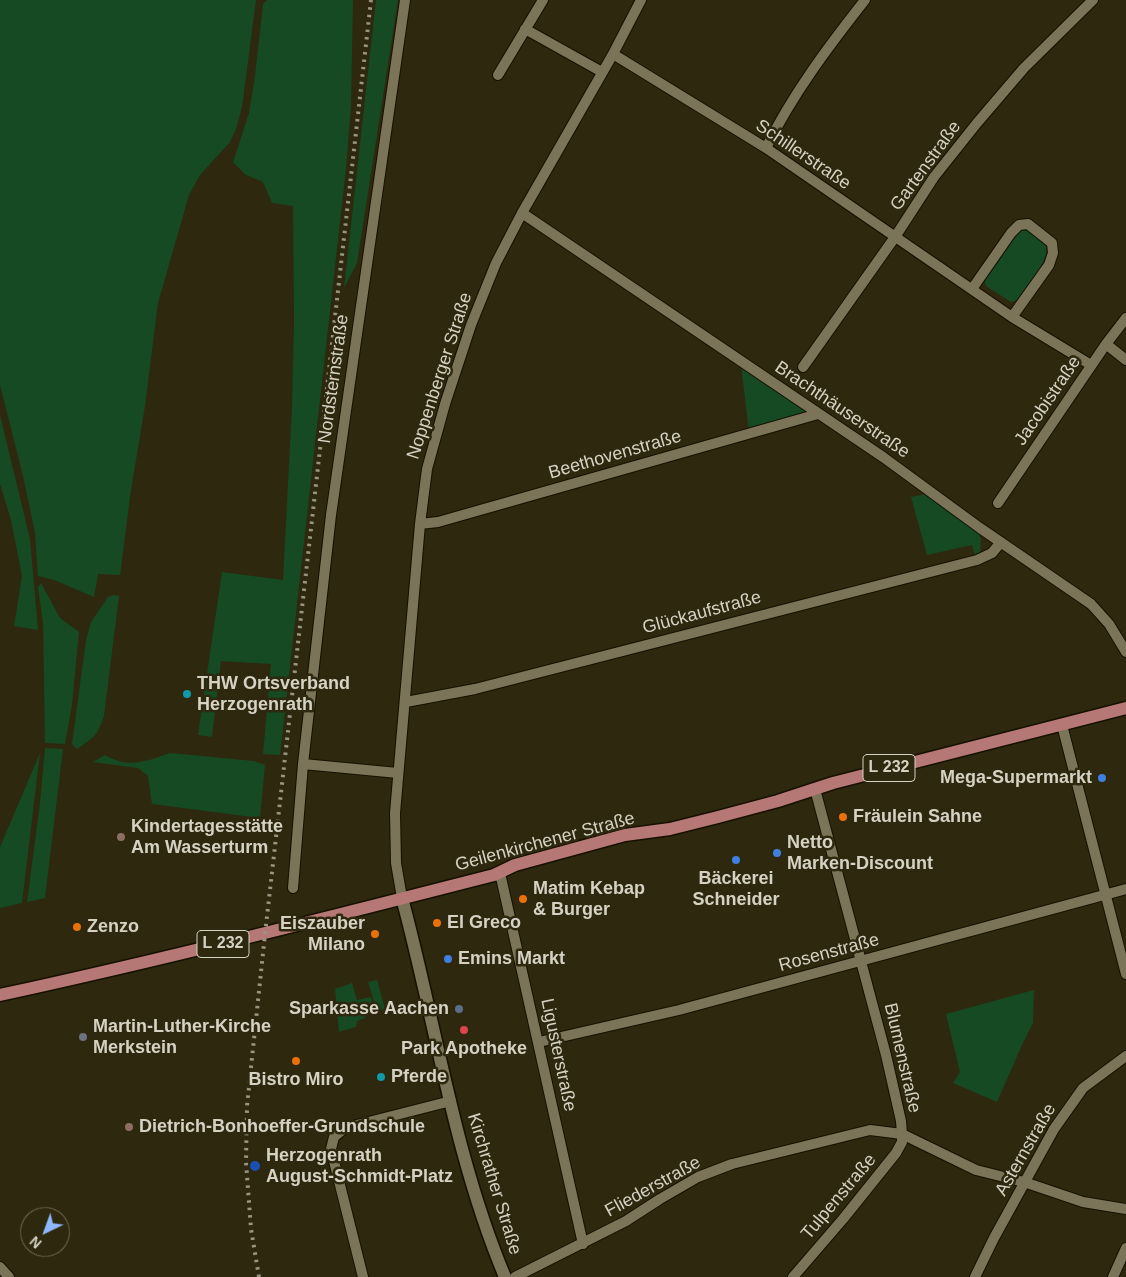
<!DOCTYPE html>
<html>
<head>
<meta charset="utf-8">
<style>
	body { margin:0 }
	#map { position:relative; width:1126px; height:1277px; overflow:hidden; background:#2e280e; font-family:Arial,sans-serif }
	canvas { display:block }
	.north { position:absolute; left:20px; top:1207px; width:50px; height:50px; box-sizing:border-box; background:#2e280e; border:1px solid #716c56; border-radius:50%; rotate:222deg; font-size:14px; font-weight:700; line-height:20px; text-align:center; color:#d5d2c3 }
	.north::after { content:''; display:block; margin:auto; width:18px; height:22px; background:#8eb8fd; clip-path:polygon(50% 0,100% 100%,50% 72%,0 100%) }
</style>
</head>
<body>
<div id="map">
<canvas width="1126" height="1277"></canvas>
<div class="north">N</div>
</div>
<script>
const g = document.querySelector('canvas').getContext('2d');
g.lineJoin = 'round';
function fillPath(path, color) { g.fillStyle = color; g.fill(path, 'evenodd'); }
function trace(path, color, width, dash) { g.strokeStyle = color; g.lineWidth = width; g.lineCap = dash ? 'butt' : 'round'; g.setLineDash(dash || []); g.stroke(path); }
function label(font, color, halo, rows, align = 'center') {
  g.font = font + ' Arial,sans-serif'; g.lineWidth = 5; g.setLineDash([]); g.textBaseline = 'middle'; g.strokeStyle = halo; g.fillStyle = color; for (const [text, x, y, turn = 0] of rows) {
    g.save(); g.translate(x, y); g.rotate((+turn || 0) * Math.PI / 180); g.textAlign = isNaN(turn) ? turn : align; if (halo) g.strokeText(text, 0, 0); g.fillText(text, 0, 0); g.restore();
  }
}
fillPath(new Path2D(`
	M0,0h256l-14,107 -6,22 -6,13 -30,33 -11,20 -31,108 -13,103 -14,84 -11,85 -22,-1 -4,23 -40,-17 -16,-4 -3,-43 -12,-57 -23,-91z
	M267,0h86l-2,106 -5,63 -66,586 -17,-1 8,-90 -50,-3 -9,76 -14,-2 24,-163 61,8 9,-173 2,-87 -1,-114 -21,-3 -9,-21 -17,-7 -13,-13 16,-49 6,-37 8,-72z
	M376,0h22l-41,263 -13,25z
	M1028,230c5,4 12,8 16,12 11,14 -18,46 -27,58l-6,2 -25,-16 -2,-8 29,-42 7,-5z
	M741,365l73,49 -65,18z
	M0,415l30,124 8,91 -24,-4 8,-50 -11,-56 -11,-36z
	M926,494l52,36 3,10 -1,13 -5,2 -3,-10 -45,10 -16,-58z
	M41,583l19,35 19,14 -7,73 -7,39 -20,-1 -2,-120 -5,-36z
	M114,595l5,1 -15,120c-7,21 -10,21 -27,33l-5,-5 14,-104 5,-18 17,-25z
	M45,748l18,1 -18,149 -18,4 13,-99z
	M40,753l-18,150 -22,5v-61z
	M170,753l84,8 11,4 -5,53 -108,-14 -4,-28 -10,-8 -45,-6 12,-7c23,14 42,6 65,-2z
	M377,980l8,29 -8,2 -9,-29z
	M352,983l5,17 14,-3 2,9 -8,12 -8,3 -1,6 -17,5 -4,-43z
	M1034,990l-1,33 -12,24 -24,55 -44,-19 7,-11 -14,-58z`), '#164a22');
const minor = new Path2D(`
	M525,29l77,43
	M613,54l153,94 246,169 79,48
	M498,75l45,-75
	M766,148c26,-53 62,-101 99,-148
	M522,213l361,244 97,71 111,76 18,20 17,28
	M972,289l39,-56 8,-8 9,-1 24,19 1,10 -4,12 -37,52
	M1106,344l20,16
	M803,367l92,-130 39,-60 43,-54 47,-55 69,-68
	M998,503l108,-159 20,-26
	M420,524l18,-2 380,-108
	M406,702l69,-13 502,-129 15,-7 9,-11
	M1062,725l64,249
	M303,764l95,9
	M815,789l71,266 15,66 1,13 74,36 48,12 59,20 43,7
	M500,873l83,371
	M293,888l10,-124 28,-249 74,-515
	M402,898l-6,-35 -1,-50 25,-289 7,-55 18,-65 26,-79 25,-62 26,-50 91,-159 28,-54
	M539,1042l140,-32 447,-121
	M0,1267l9,10
	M363,1277l-32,-128 3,-12 11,-9 106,-27
	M515,1277l111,-56 34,-22 38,-22 34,-13 138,-34 32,4v8l-6,11 -53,66 -50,58
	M975,1277l19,-39 60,-109 29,-41 43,-32
	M1113,1277l13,-29`);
const secondary = new Path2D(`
	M402,898c34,126 52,258 103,379`);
const primary = new Path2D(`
	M0,995c166,-36 330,-78 494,-120l21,-10 110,-30 45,-6 48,-12 60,-16 55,-18 293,-75`);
trace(minor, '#161000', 12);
trace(secondary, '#161000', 15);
trace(primary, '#161000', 15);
trace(minor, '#7b7458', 10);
trace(secondary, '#7b7458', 12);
trace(primary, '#b67875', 12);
trace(new Path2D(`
	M259,1277l-8,-48 -5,-67 1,-56 18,-172 106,-934`), '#999582', 4, [2.5, 5]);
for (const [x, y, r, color] of [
	[187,694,5,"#0f9aa8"],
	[1102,778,5,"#3f7fe0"],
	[843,817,5,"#e8710a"],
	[121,837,5,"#8d6e63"],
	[777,853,5,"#3f7fe0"],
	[736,860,5,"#3f7fe0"],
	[523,899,5,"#e8710a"],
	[437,923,5,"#e8710a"],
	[77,927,5,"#e8710a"],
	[375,934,5,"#e8710a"],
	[448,959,5,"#3f7fe0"],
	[459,1009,5,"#5c6f8a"],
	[464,1030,5,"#e0444e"],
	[83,1037,5,"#6b7280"],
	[296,1061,5,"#e8710a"],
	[381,1077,5,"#0f9aa8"],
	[129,1127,5,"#8d6e63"],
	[255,1166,6,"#1a4fb4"]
]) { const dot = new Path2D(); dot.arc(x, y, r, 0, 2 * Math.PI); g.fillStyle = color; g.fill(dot); trace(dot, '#2e280e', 2); }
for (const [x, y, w] of [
	[889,768,52],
	[223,944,52]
]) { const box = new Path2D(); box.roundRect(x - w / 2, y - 13.5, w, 27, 4); g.fillStyle = '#2e280e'; g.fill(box); trace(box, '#d5d2c3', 1); }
label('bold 16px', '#d5d2c3', null, [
	["L 232",889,768],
	["L 232",223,944]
]);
label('18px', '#d5d2c3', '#2e280e', [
	["Schillerstraße",803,155,34],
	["Gartenstraße",926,166,-54],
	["Noppenberger Straße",440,376,-72],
	["Nordsternstraße",334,379,-82],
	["Jacobistraße",1048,401,-56],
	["Brachthäuserstraße",842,410,34],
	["Beethovenstraße",615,455,-16],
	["Glückaufstraße",702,613,-15],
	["Geilenkirchener Straße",545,842,-15],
	["Rosenstraße",829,953,-15],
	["Ligusterstraße",558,1055,78],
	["Blumenstraße",902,1058,77],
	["Asternstraße",1026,1150,-60],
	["Kirchrather Straße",494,1184,73],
	["Fliederstraße",653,1187,-29],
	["Tulpenstraße",839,1197,-50]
]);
label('bold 18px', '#d5d2c3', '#2e280e', [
	["THW Ortsverband",197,684],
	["Herzogenrath",197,705],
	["Mega-Supermarkt",1092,778,"right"],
	["Fräulein Sahne",853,817],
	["Kindertagesstätte",131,827],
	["Am Wasserturm",131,848],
	["Netto",787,843],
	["Marken-Discount",787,864],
	["Bäckerei",736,879,"center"],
	["Schneider",736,900,"center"],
	["Matim Kebap",533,889],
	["& Burger",533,910],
	["El Greco",447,923],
	["Eiszauber",365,924,"right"],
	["Milano",365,945,"right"],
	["Zenzo",87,927],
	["Emins Markt",458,959],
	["Sparkasse Aachen",449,1009,"right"],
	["Martin-Luther-Kirche",93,1027],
	["Merkstein",93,1048],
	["Park Apotheke",464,1049,"center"],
	["Pferde",391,1077],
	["Bistro Miro",296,1080,"center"],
	["Dietrich-Bonhoeffer-Grundschule",139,1127],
	["Herzogenrath",266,1156],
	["August-Schmidt-Platz",266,1177]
], 'left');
</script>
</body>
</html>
